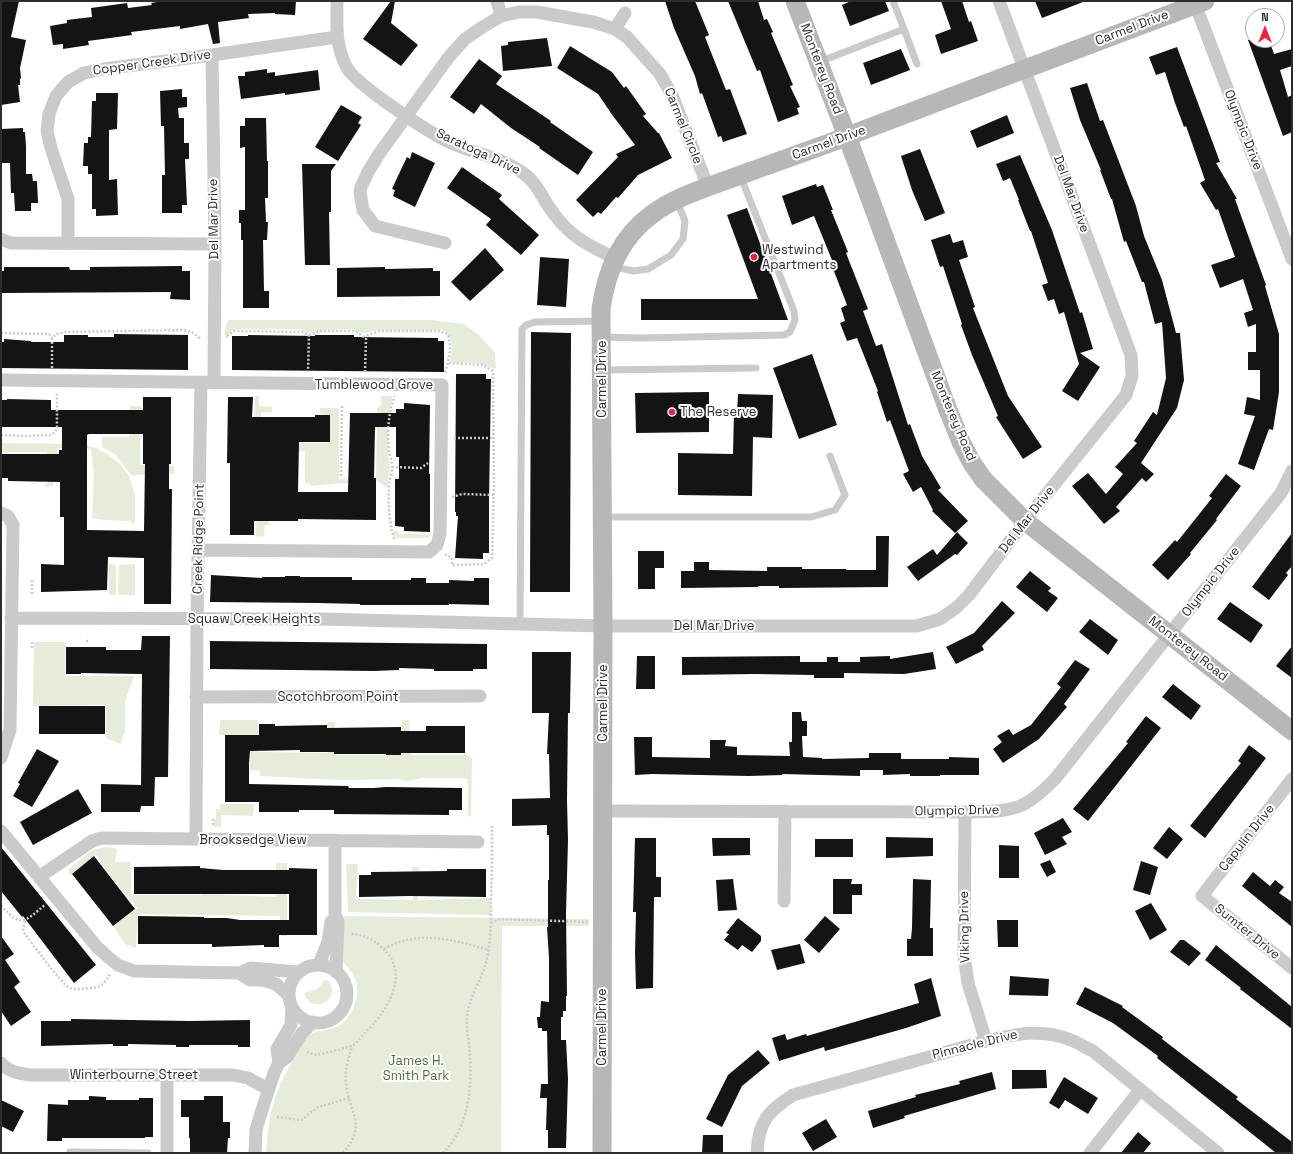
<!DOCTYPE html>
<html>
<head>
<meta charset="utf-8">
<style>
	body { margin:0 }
	#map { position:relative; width:1293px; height:1154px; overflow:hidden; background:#fff; font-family:"Space Grotesk",sans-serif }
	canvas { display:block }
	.frame { position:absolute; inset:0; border:2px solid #2d2d2d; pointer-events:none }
	.north { position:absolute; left:1245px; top:8px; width:40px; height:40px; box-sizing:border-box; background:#fff; border:1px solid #ababab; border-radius:50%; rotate:0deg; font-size:11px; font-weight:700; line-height:16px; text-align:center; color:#2d2d2d }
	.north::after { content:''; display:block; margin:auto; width:14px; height:18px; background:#f3203f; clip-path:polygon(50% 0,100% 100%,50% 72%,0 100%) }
</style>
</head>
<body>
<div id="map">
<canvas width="1293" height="1154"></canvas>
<div class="frame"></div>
<div class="north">N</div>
</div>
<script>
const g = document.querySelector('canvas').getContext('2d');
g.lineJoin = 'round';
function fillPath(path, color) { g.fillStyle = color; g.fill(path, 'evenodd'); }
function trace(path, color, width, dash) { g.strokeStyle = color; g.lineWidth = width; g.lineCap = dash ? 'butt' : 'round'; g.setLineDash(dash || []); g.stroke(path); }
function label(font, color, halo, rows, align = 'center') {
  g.font = font + ' "Space Grotesk",sans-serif'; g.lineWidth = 4; g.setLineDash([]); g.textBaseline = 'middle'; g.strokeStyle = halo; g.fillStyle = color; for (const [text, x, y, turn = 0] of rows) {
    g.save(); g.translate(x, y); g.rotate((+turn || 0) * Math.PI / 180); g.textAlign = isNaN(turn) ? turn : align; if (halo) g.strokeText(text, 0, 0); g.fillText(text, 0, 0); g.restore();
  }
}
fillPath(new Path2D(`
	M228,320h204l32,4 16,12 15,17 1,15 -2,1c-12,-8 -30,-6 -44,-6 2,-11 5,-29 -8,-33h-64l-15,3 -14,-4 -30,1 -12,3 -8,-4h-60l-8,2 -6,9v-11z
	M255,396h4v10l13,1v5l-11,1v30h68l1,-28 -10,-1v-6h19v71l26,1v4l-22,-1 -32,3 -2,-3h-4v-32l-51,-1z
	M381,396h12l-5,20v35l2,17 -3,20 -11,-8 1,-72 4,-2z
	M130,406h11l-1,59 34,1v8l-43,1 -15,-20 -14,-8v-10h27z
	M1,443l82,1 13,4 14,8 9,7 10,13 6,19v28l-3,1 -2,-3 -26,-1 -12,-2 2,-43 -3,-25 -4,-2h-29l-1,8 -4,1v29l-8,1v-3l3,-1 -1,-30 -2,-1h-44z
	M269,460v65h-4l-1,12 -8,-1 1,-59z
	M393,531h5l1,3h31v4h-36z
	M109,564l7,1v30h-7z
	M135,564v31h-17l1,-30z
	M34,642h31v34h69l-9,25v31l-5,12 -14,-6v-33l-73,1z
	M220,720h38v32l70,1v-31h7v33h68l-1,-35h7l2,35h57l4,5 -1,55 -3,2v-33l-1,-5 -4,-1h-43l-14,4 -6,-3 -59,1 -81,-4v-5l-10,-1v-34l-31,-1z
	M220,804h34l-1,12 -32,-1v12h-7v-7h2v-11h4z
	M106,847l11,2 -2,13h16v33h71l1,-28h3l-1,27 71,3v-34h11v73h-6l-1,-20 -142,-2 -2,34 -11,-4 -12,-18 25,-18 -20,-22 -22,-31 -26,20 -2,-5 24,-20z
	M346,864h12l-2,35 57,1 -1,-33h7l-1,33 73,-2v17l-143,-3z
	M341,916l248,3v7h-87l-1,227h-235c1,-18 3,-37 9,-55 7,-21 20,-41 31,-60 9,-10 23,-6 34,-13 13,-8 20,-29 16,-44 -3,-9 -10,-16 -16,-23z
	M326,979c20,17 -14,39 -22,14l13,-4z`), '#e5ecd9');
fillPath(new Path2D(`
	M1,1h18l-8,36 15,3 -6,28 1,10 -1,1v6h-2l2,17 -19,3z
	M163,1h133l-1,14 -20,-1v-1l-27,1 1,4 -31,4 2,21 -7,1 -5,-20 -28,5v-3l-49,6 1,3 -44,6 1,4 -26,4v-5l-10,1 -3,-19 17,-3v-3l25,-3 -1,-9 36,-5 1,5 24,-3 -1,-2z
	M391,1h4l-4,22 27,22 -17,21 -38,-27z
	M665,1h30l14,34 -4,2 21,53 4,-1 17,45 -24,8 -2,-6 -3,1 -16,-44 -2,1 -5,-18 -21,-48z
	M728,1h30l6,19 3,-1 6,13 -2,1 22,52 -3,1 10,21 -3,1 2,6 -21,8 -18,-52 -3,1z
	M851,1h34l4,10 -39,15 -8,-21z
	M941,1h21l7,21 2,-1 7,20 -37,13 -6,-19 16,-6z
	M1035,1h47l1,1 -41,16z
	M547,38l5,28 -49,5 -2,-25 7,-1v-3z
	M1248,40h21l5,14 18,-5v17l-12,4 8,27 4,-2v37l-9,4z
	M570,46l42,26 12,16 2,-2 20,28 -3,2 15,17h1l13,25 -34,17 -20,23 -2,-1 -15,17 -3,-2 -5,5 -17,-17 42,-43 -2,-3 19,-9 -22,-29 -15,-22 -41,-26z
	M1177,47l43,115 -4,1 21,36h-2l31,86 -1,1 14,48v58l-6,38 -4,-1 -15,41 -16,-6 17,-48 -11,-2 3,-17 13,3v-30h-12v-18h8v-28l-8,3 -4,-14 9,-3 -10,-31 -23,9 -9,-23 24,-8 -17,-48 -2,1 -16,-27 5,-3 -19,-54 -2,1 -9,-24 -10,-31 -9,3 -7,-18z
	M901,49l9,21 -39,15 -8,-22z
	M479,59l23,17 -6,8 55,37 -1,1 43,30 -15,23 -39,-27 1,-1 -29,-19 -30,-24 -7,10 -24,-17z
	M267,69v4l8,-1v4l43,-6 2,20 -35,5v-2l-44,6 -3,-23h7v-4z
	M1087,83l13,38 3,-1 33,86 8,30 18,44 14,53h4l4,47 -7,28 -36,55 13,11 -8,8 -4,-4 -26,29 4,4 -16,13 -32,-38 16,-13 18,21 17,-20 -8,-7 22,-24 -3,-2 19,-29 4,3 9,-37 -4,-56 -7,2 -11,-42h-2l-16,-41 -2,1 -12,-43h-1l-11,-29h1l-21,-50 -10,-32z
	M182,89v8h5v10l-9,1 1,10h5v25h5v16h-4l2,46h-5v8h-20v-38h3l-1,-49h-3l-1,-35z
	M96,93h22l-1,36 -8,1v50l8,-1 1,36 -22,1v-7h-4v-35h-4v-8h-5l1,-23h4v-6h3l1,-36h4z
	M341,105l21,12 -4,6 3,2 -23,36 -23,-14z
	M1007,115l7,18 -37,15 -7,-17z
	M245,118h21l1,43h1v37h-3l1,24h2l-1,18h-4l1,51h5v17h-26v-68h-2v-17h-2v-13h6v-63l-5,1v-22h5z
	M23,128v4h2l1,14v28h6l1,7h4l1,22h-7v8h-16l-1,-18h-3l-1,-30h-9v-34z
	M920,149l25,64 -20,8 -13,-31 -11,-34z
	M412,152l23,11 -20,44 -22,-11 2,-6 -3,-1 5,-11 10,-21 3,2z
	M1020,155l32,75 28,83 2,-1 11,37 -13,4 20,14 -22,34 -16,-10 17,-27 -15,-52 -5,2 -5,-15 -6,2 -6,-16 6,-2 -17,-52h-1l-12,-31h1l-9,-22 -7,3 -7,-17z
	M302,164h34l-5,7v41h-2l1,53h-25z
	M462,167l40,28 -3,4 40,36 -18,20 -35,-30 5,-6 -44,-31z
	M816,184l1,3 6,-2 10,25h-2l17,42 -2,1 22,56 -5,2 13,35 6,-2 26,81 2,-1 12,32 19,32 -3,2 30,31 -13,12 -23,-22 1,-1 -12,-23 -8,5 -10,-18 6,-3 -19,-51 -3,2 -10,-30 1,-1 -21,-53 -10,3 -7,-18 5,-2 -4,-13 6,-3 -15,-39 2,-1 -20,-49 -22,9 -10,-29z
	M747,208l41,112h-147v-21h117l-31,-84z
	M950,234l3,9 10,-3 5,17 -9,3 16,47 -2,1 35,88 34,51 -19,12 -27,-42 2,-1 -26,-61 -11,-30 1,-1 -19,-58 -3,1 -9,-27z
	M485,248l19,22 -34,31 -19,-19z
	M540,257l29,2 -3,48 -29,-2z
	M182,266v5h8v29l-20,-1 1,-7 -170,1v-22h3v-4h65l1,3h20v-3z
	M385,267v2l48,-1v3h7v25l-103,1v-29z
	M531,332l40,1 -1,259h-40z
	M114,334l74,1v35l-187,-2v-26h3v-3l27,2v1h33v-7h24v2h26z
	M248,335l67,1v-1h39v2l84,1v3h6v31l-212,-2v-34h16z
	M812,354l25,71 -38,14 -26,-71z
	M456,374h30v5h5l-2,122v52h-6v6l-28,-1 3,-42h-2v-4h-1z
	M709,392v40l-73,1 -1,-40z
	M738,394l35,1 -1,43 -19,-1 -1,59 -74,-1v-42l55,1 1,-41h3z
	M143,397h28v67h-2v25h3l-1,115h-27v-46l-36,-1 -1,33 -66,2v-28l23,1v-48h-4v-35l-52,-1v-3h-7v-24h58v-4h3v-23h-61v-27h6v-1l44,1v10h92zM89,434h54v30h2l-1,67 -57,-1v-95z
	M228,397h25l-1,20h63v-2h15v27h-31l-1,50h50l2,-79h46v-4h8v-6l26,2 -1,69h1v58l-26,-1v-4l-9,-1v-47h4v-22h-3v-30h-21l-1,51h2v42l-78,-1v2h-44v14h-24v-72h-3z
	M1226,474l15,12 -25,33 1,1 -27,33 1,1 -23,26 -16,-15 23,-25 2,2 35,-44 -3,-2z
	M957,532l11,11 -11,12 -2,-1 -37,27 -11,-14 26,-18 4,6z
	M1292,533v33l-6,7 2,2 -19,25 -17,-13z
	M876,536h13l-1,51 -109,1v-2h-21v1l-77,1v-17h13v-9h15v8l58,1v-4h35v2h44v1h30z
	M638,551h26v17h-9v21h-17z
	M1030,571l21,17 -3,3 10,7 -11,14 -31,-25z
	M211,575l51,3v-1h23v-1h15v1h52v3h59v-2h15v5h23v-3l25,1v-3h15v27l-40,-1v1h-89v-1l-42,-1 -108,-1z
	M1002,601l13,12 -33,33 2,4 -28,14 -10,-17 28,-14z
	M1230,602l33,23 -12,18 -34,-24z
	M1090,619l28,21 -10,15 -29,-23z
	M142,636h28l-2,141h-13l-1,29h-13l-1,6h-39v-28l40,1 1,-111 -61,-1v1h-15v-27h40v3h35z
	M210,641l277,3v25h-14v2h-39v-2l-35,-1v2l-25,1 -164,-2z
	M1292,646v32l-16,-12z
	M532,652h39l-1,61h-2l-1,87 1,40 -2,73 1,83h-1v15h-3v6h-2v23h5l2,39 -2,69h-18v-18h-2l1,-32h-7l1,-14h7l-1,-53h-5v-3h-4l-1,-11h3l1,-16 8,1v-44l-2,-31h1v-47h1v-45h-2v-10l-35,1v-27l38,-1 -1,-44h-2l2,-41h-17z
	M933,652l3,17 -32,5 -60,-1v5h-30v-3l-59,-1 -73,1v-18l118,-1v6h27v-5h11v5h22v-5l30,-1v3z
	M637,656h18v33h-19z
	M1075,660l15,9 -26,35 3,3 -28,32 -36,24 -10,-14 9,-7 -5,-6 12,-7 4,6 18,-10 30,-38 -4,-3z
	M1173,684l28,22 -10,14 -29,-23z
	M39,706h66v28h-66z
	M792,712h9l1,9h5v15h-5l1,21 19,1v1l47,-1v-5h32v6h48v-2l30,1v17h-39v1h-30v-2l-27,1v-5h-23v6l-78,-2v1l-33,1 -97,-2 -17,1 -1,-38h18v20l58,1v-18h16l-1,6 12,1v8l53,1 -1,-14h3z
	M1146,716l15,12 -73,93 -15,-12 55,-66 -2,-1z
	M259,724h16v2l52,-1v3l74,-1v4h25v-5h39v27h-64v2h-15v-1h-52v-2h-34v-2l-50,1 -1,12v21l99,2 1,2h25l12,-1 76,1v22h-13v5l-115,-1v-4h-35v2h-40v-10h-34v-67h34z
	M1249,745l17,13 -61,80 -15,-12 51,-63 -3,-2z
	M37,749l22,12 -27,46 -19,-11 7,-12 -2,-1z
	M78,789l14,24 -59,32 -13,-23z
	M1063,818l9,14 -10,5 5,7 -22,11 -11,-22z
	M1169,827l14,12 -16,20 -14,-11z
	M886,837l47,1v18l-47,2z
	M635,838h21v39h5v20h-7l-1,91 -17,1 -1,-36 1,-41h-3z
	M712,838h38v17l-37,1z
	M815,839h38v18h-38z
	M999,845l20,1v32h-20z
	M1,847l95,118 -22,18 -51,-67 -1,1 -21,-26z
	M94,856l41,53 -22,17 -41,-52z
	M1050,860l6,12 -9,5 -7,-13z
	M1141,861l17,6 -8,28 -17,-5z
	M200,866v2l23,2h66v-2l28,1v66h-38v12h-15v-2l-52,2v-3h-74v-28l66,1v1h23l13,2h49v-26h-155v-27z
	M447,869h39v28l-76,-1 -51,1v-22h12v-3l76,-1z
	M1253,872l17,14 5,-6 9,7 -5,6 13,9v25l-50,-41z
	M733,879l4,31 -19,1 -2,-31z
	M833,879h19l-1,5h11v11h-10v19h-19z
	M913,879l18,1 -1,48h3v28h-26v-17h4l1,-11z
	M1151,903l16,27 -17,10 -15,-29z
	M825,916l15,13 -21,24 -15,-13z
	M738,918l23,18v5l-9,11 -10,-7 -4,5 -14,-10 5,-6 -3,-1z
	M997,920h21v27h-20z
	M1,936l13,18 -9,6 15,22 -6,5 17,25 -20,14 -10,-15z
	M1180,940h4l17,13 -12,13 -19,-14z
	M800,944l5,19 -28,7 -6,-20z
	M1216,945l76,62v22l-52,-40 1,-1 -36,-28z
	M1010,976l39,3 -1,17 -39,-1z
	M931,978l10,38 -35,12 -81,23 -1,-4 -45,14 -7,-23 13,-4 2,6 19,-6 1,2 112,-33 -5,-19z
	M1085,987l38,19 -1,1 41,30 -1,2 76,58 -2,2 56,43v11h-16l-119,-95 1,-2 -45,-33 -37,-19z
	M71,1019l118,2 61,-1v27h-12v-2h-49v2h-13v-2l-48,-1v2h-15v-2l-72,2v-25h30z
	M758,1050l12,13 -28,23 -20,41 -16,-8 22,-44z
	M1012,1070h34l1,18 -35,1z
	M992,1072l4,17 -92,27 1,2 -32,10 -5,-17 48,-14 -1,-2 45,-11 -1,-3z
	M1064,1077l34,21 -10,16 -23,-14 -6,9 -10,-6z
	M89,1096l17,1v3h33v-2h14v39h-8v1h-83v3h-15l1,-37 20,1v-5h21z
	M204,1096h19v26h7v16h-2l-1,15h-37v-15h-1v-21h-8v-17h23z
	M1,1100l23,11 -11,21 -12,-6z
	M826,1119l11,18 -24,14 -11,-18z
	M1138,1132l13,11 -8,10h-22z
	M703,1135h20v18h-21z`), '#141414');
trace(new Path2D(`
	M1,333l48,1 3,4
	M309,335l10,-4h37l10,8
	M227,336l7,-5 68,1 7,3 -1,37
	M52,368v-30l5,-4 8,-2 119,-2 8,2 9,7
	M365,372l1,-33 2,-4 11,-4h59l10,3c4,14 1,25 -3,39
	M1,435l23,1 27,-1c4,-2 5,-4 6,-8v-35
	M454,438h39
	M392,467l29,1 7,-5
	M341,476l1,-70
	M452,497l10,-3 31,1
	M394,539c-5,-18 -6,-36 -5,-55 1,-5 3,-12 3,-18 0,-5 -2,-10 -3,-15 -2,-19 -1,-37 6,-55
	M445,554l7,4v7l32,-1 8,-6 2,-72 -1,-115 -10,-6 -35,-2
	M32,580v16
	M86,641h4
	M32,648v-8
	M213,819v7
	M1,905c20,24 23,17 45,-1
	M25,921l-2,8 2,5c7,9 37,51 45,54 6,2 13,1 19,0 12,0 15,-4 21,-14
	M491,923l9,-4 88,3
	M384,949c34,-20 69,-9 105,1
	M307,1052c3,1 6,2 9,3 3,0 33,-8 36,-9 5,-3 9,-9 13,-13 22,-22 48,-61 15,-87 -9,-8 -18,-12 -30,-12
	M277,1117l24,3 17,-13 31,-9
	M343,1153c25,-30 6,-38 3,-70 -2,-12 3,-25 6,-37
	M443,1153c25,-25 29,-62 27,-96 0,-12 -4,-26 -3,-39 1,-21 16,-39 20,-60 4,-20 4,-40 4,-60 1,-24 1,-49 1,-73`), '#cacaca', 2.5, [2, 2]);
trace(new Path2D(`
	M904,29l13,35
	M819,62l85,-33 -11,-28
	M613,267l21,4 14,-2 23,-14 12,-16 2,-18 -8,-20
	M602,337l40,1 142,-3 6,-3 5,-12 -1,-9 -54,-136
	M602,370l154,-2
	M603,517h208l24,-7 10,-15 -15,-39
	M520,623l2,-294 4,-4 9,-3 66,-1
	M70,1152l78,1`), '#cacaca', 7);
trace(new Path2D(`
	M337,1c0,23 -2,44 9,65 9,19 84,67 105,77 24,11 50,14 72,30 15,10 20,28 31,41 17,23 35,32 61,44
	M497,1l4,15
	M1194,1l98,258
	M615,29l10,-16
	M212,55l3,189 -1,139
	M1,239l10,4 204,1
	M445,243l-70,-17 -12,-16 -3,-18 1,-5 7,-15 11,-18 69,-96 17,-19 16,-11 20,-12 18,-4h18l56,10 22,7 12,8 33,37 12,21 36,92
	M68,244v-45l-17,-51 -4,-17 2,-17 7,-18 12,-14 16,-9 20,-4 108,-14 125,-18
	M1,380l441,5 -2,148 -3,12 -8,7 -230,-2
	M1,513l7,3 5,9 -3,205 -9,28
	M11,618l308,1 284,7h314l23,-7 16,-11 13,-13 56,-74 101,-126 6,-19 -1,-21 -132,-354
	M196,697l284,-1
	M1292,779l-90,117 90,72
	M603,811l362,1c20,-1 44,1 61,-9 11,-6 20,-15 29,-24l226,-286 11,-22
	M965,812l-1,144 4,27 18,58
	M1,831l96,116 11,10 10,8 16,6 105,2 12,-5 46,4
	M196,839l1,-221 4,-235
	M335,840v74l3,8 -2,50
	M39,877l53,-36 9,-3 377,4
	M784,901l1,-90
	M319,964l9,-22 3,-20
	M289 994a29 29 0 1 1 58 0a29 29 0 1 1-58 0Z
	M239,973l11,7h12l14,4 12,11
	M1,1063c8,9 17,10 29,12h203l15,3 20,11
	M279,1063l-2,-14 14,-24 1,-17
	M167,1153v-78
	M255,1153l1,-23 4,-14 14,-43 5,-10 8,-6 15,-24 11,-11
	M757,1153c1,-31 11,-42 36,-58l193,-54c29,-7 56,-13 85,-1 8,3 15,8 22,11l125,102
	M1090,1153l50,-63`), '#cacaca', 13);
trace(new Path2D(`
	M795,1l52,135 101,274 13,32 11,21 11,16 42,42 267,210
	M602,1153l1,-527 -2,-317c5,-37 19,-71 50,-94 21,-16 48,-25 73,-34 33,-12 67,-24 100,-36 127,-48 254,-97 381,-144`), '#b7b7b7', 19);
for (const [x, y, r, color] of [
	[754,257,4,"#f3203f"],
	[672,412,4,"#f3203f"]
]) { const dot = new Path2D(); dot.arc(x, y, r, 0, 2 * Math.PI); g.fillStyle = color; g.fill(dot); trace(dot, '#fff', 1.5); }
label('13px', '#2d2d2d', '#fff', [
	["Carmel Drive",1132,28,-21],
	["Copper Creek Drive",152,63,-8],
	["Monterey Road",821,69,69],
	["Carmel Circle",683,126,68],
	["Olympic Drive",1243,130,69],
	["Carmel Drive",829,143,-20],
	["Saratoga Drive",478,152,25],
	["Del Mar Drive",1071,194,70],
	["Del Mar Drive",214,219,-91],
	["Carmel Drive",602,379,-90],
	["Tumblewood Grove",374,385],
	["Monterey Road",953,416,67],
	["Del Mar Drive",1027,520,-52],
	["Creek Ridge Point",199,539,-89],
	["Olympic Drive",1211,582,-52],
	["Squaw Creek Heights",254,619],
	["Del Mar Drive",714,626],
	["Monterey Road",1188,649,38],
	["Scotchbroom Point",338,697],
	["Carmel Drive",603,703,-90],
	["Olympic Drive",957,811,-1],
	["Capulin Drive",1247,838,-52],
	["Brooksedge View",253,840],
	["Viking Drive",965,927,-91],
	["Sumter Drive",1247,932,39],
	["Carmel Drive",602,1027,-90],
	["Pinnacle Drive",975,1045,-14],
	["Winterbourne Street",134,1075]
]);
label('13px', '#2d2d2d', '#fff', [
	["Westwind",762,250],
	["Apartments",762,265],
	["The Reserve",680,412]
], 'left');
label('13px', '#546c37', '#fff', [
	["James H.",416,1061],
	["Smith Park",416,1076]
]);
</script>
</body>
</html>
